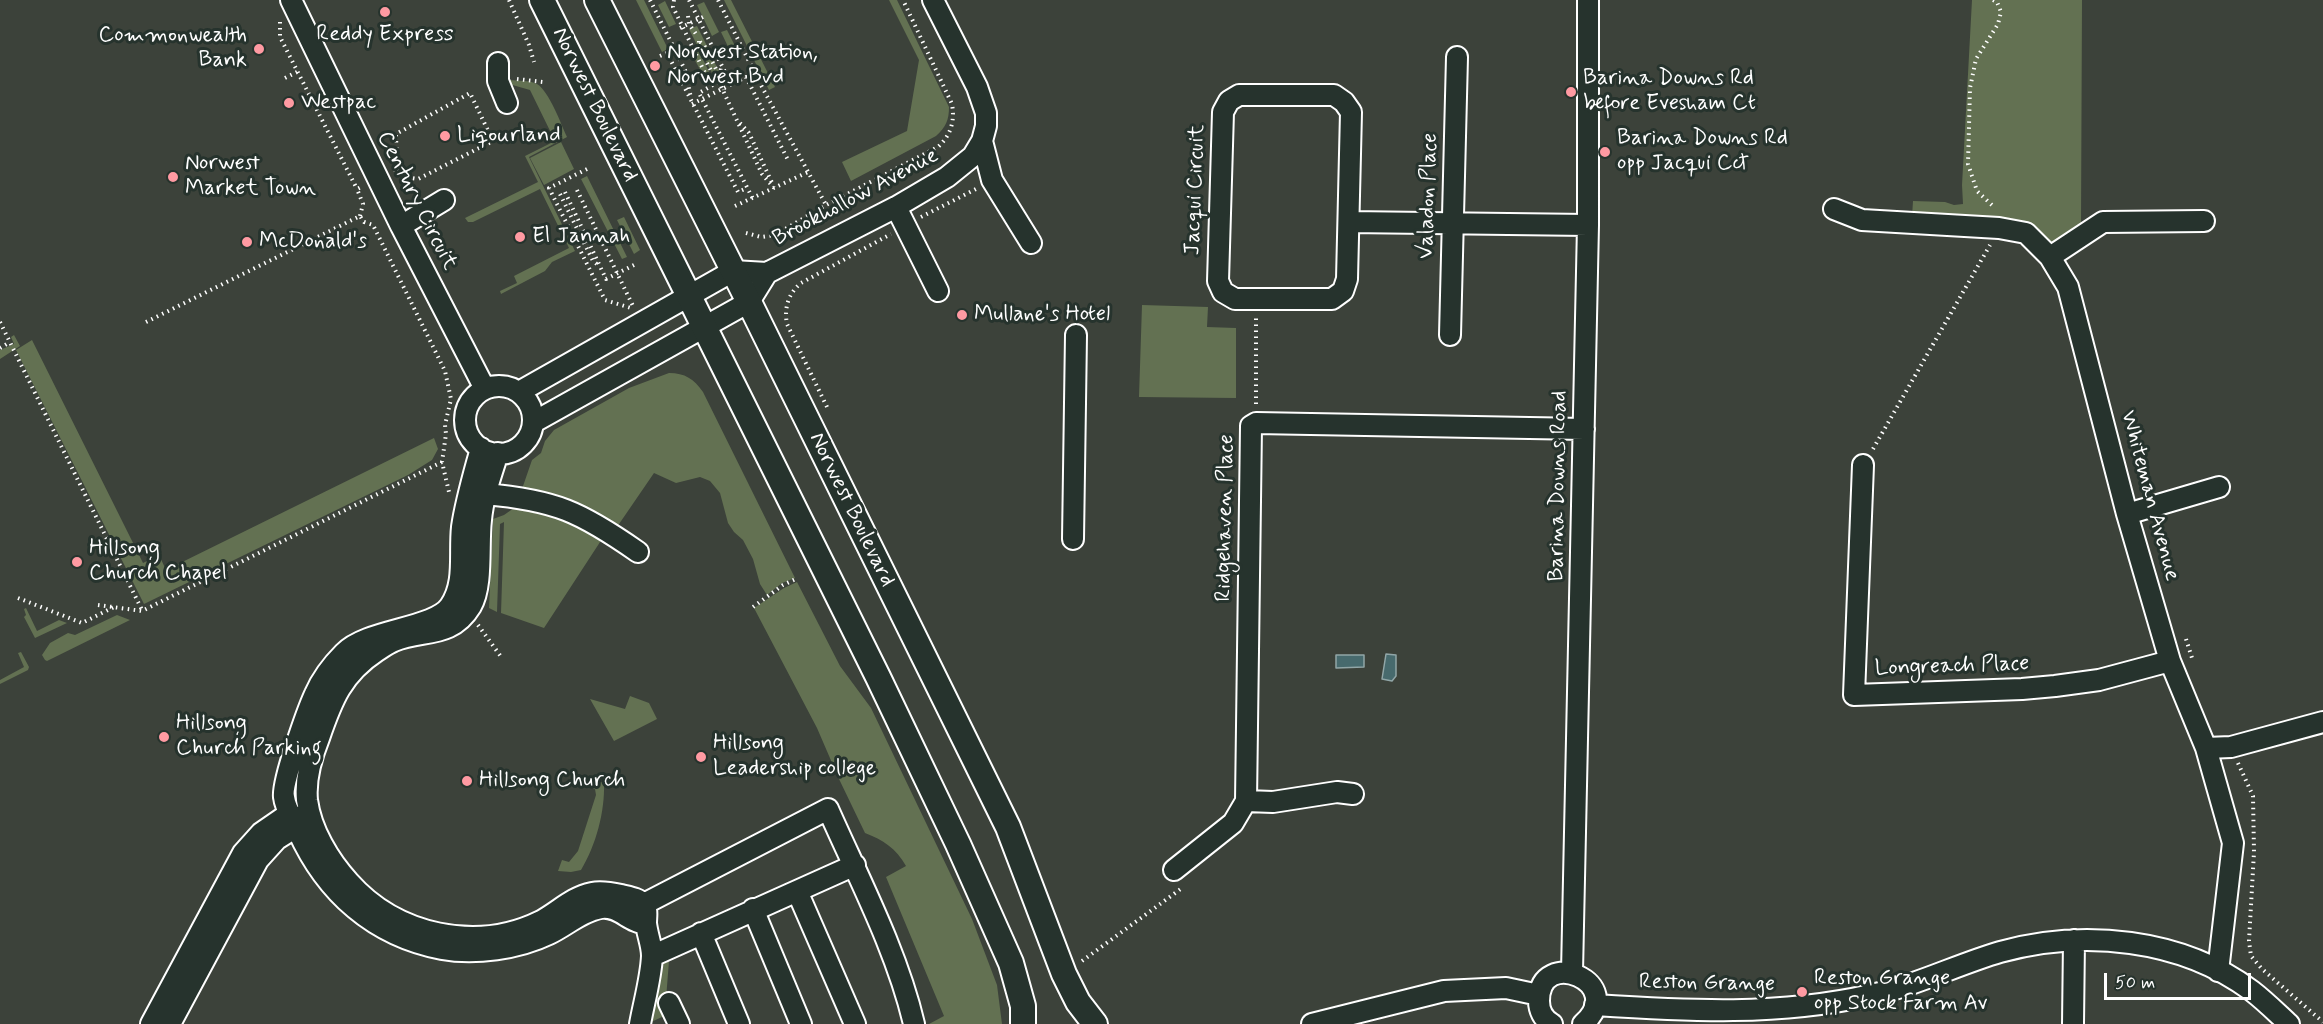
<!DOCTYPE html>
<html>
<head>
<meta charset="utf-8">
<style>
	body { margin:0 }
	#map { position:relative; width:2323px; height:1024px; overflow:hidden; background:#3c423a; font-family:Mynerve,sans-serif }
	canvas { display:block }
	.scale { position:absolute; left:2104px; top:973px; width:147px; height:27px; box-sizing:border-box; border:3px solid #fff; border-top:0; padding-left:8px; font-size:18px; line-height:21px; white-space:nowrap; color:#fff; -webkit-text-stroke:4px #26332d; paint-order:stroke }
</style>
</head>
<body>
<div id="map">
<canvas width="2323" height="1024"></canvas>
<div class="scale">50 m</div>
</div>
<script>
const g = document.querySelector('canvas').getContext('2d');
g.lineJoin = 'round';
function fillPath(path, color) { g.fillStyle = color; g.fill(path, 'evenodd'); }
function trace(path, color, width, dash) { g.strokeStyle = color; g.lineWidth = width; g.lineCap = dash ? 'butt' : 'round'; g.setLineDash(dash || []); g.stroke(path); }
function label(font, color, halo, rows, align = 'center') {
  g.font = font + ' Mynerve,sans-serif'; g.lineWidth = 6; g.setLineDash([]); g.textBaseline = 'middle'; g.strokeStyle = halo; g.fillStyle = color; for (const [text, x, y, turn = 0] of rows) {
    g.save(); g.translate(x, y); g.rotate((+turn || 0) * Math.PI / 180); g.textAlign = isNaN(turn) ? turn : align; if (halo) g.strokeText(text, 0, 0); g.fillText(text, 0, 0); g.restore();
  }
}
fillPath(new Path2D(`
	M636,0h8l24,49 -6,3z
	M724,0h7l44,87 -6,3z
	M889,0h8l52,107c0,13 -3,20 -13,29l-85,45 -9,-19 65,-31 12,-71z
	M1972,0h110l-1,224 -30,22 -139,-29 1,-16 32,1 9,3 9,-1 -1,-19z
	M665,1l11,23 -7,3 -11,-22z
	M704,2l15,30 -7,4 -15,-31z
	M697,26l11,22 -8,3 -11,-22z
	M727,30l11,22 -6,3 -11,-23z
	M696,45l15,31 -6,3 -16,-30z
	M708,50l11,21 -6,4 -11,-22z
	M509,80c9,1 20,0 28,4 12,7 24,40 30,53l-38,20 46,94 -23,11 -7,9 -44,23 -1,-3 17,-8 -3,-7 55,-28 -29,-59 -67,33h-5l-3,-4 73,-36 -13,-26 30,-15 -25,-51 -21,-6z
	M561,142l13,27 -30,16 -14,-27z
	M587,176l40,81 -5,2 -41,-80z
	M624,217l16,33 -6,4 -17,-34z
	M1142,305l66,2 -1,20 29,1v70l-97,-1z
	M14,335l6,11 -20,13v-9l14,-6 -3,-7z
	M32,340l111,223 16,-8 7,15 268,-132 4,11 -6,11 -24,15 -264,129 -128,-254z
	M669,373c16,0 25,6 34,19l92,186 -13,5 -15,12 -7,-11 -7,-25 -10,-19 -9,-8 -6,-9 -8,-30 -10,-12 -10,-4 -24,6 -22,-10 -37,54c-30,-19 -60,-33 -95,-38l10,-29 9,-7 4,-12 9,-11 75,-42z
	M514,508c32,2 60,15 88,31l-58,89 -43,-15 3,-91 -4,2 -3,88 -8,-4 4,-89 11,-4z
	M797,582l43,84 31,42 101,211 25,66 5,39h-73l15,-8 -58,-139 20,-11c-10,-18 -23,-26 -41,-33l-26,-54 -22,-51 -63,-120 30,-20z
	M26,608l11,23 22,-11 8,3 -32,15 -11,-21 2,-2 -2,-6z
	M117,615l13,5 -83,41 -2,-1 -3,-5 8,-12 18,-10 7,2z
	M21,652l8,15 -1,3 -28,14v-4l24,-13 -6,-14z
	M630,696l19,7 8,16 -43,22 -24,-42 35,10z
	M589,778l15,5c1,29 -8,62 -23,87l-10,2 -13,-1 4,-11 7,2 9,-11 18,-56 -1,-6 -9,-4z
	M669,961l-3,38 -8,4 6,13 -17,8 12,-58z`), '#637152');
const water = new Path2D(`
	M1386,654l10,1v21l-4,5 -10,-2z
	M1336,655h28v12l-28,1z`);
fillPath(water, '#476a6d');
trace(water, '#91a6a7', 1.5);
const minor = new Path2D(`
	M291,0l110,226 84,163
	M498,63v18l9,22
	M1239,95h95l10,7 7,10 -4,167 -4,12 -11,8h-97l-12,-7 -5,-11 5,-169 6,-11z
	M982,141l10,39 39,63
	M896,207l42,84
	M1834,209l28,11 137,8 27,5 24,24 18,30 59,227 43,147 36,87 27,95 -15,128
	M1349,222l239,3
	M401,226l43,-26
	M2050,257l53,-35 101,-1
	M1450,335l7,-278
	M465 420a34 34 0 1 1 68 0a34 34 0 1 1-68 0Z
	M519,392l214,-121 34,2 129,-66 51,-30 26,-21 9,-15 4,-15v-13l-9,-26 -44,-87
	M534,422l215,-120 18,-29
	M481,448c-7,26 -15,52 -19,79 -3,27 4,56 -12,79 -16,23 -83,23 -106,47 -12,12 -22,25 -29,41 -7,15 -34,90 -31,103 1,11 9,23 14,34 28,62 76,105 144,118 33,6 76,0 107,-15 17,-8 33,-23 52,-26 17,-3 29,15 45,16
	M498,453c-7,22 -15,44 -17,67 -3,24 2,66 -10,86 -20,33 -48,23 -77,35 -6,2 -12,7 -17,10 -35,23 -45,49 -58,87 -8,20 -14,40 -12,62 4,30 22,60 42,82 47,53 127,71 192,39 17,-9 31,-24 51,-28 9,-2 20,0 29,2 8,2 17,3 22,9 5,5 3,12 3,19 1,11 6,22 6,33 -1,22 -8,46 -12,68
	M1863,465l-9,230 168,-6 33,-3 44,-6 71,-19
	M485,494c70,6 96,18 153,58
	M2127,514l92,-27
	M1073,539l3,-204
	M2206,748l25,-1 92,-25
	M1246,801l27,1 64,-10 16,2
	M1174,870l59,-47 13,-22 5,-375 5,-3 328,6
	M797,891l58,133
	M644,904l184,-95c30,68 69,142 86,215
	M753,909l48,115
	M701,933l38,91
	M652,956l203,-91
	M1572,972l16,-747v-225
	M669,1003l10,21
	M1595,1005c94,6 183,11 276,-10 44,-9 85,-30 129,-43 83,-23 181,-14 252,39 13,10 25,22 37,33
	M151,1024l92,-171 18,-20 29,-20
	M170,1024l88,-164 19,-21 19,-12
	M1312,1024l132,-33 62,-3 33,7
	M1552,1024c-9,-5 -13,-14 -13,-23 0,-56 90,-18 44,23
	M2073,1024l1,-84`);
const major = new Path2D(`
	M542,0l336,677 80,167 53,119 12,43v18
	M597,0l152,302 259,525 56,147 14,28 17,22`);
trace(minor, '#fff', 24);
trace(major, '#fff', 28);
trace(new Path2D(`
	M509,0l20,45 5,17
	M650,0l35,70 6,28
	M674,0l-1,7 32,66 14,9 43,92 12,14
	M689,0l42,84
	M718,0l44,87 64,118
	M1993,0l4,2 4,10 -3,12 -22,35 -6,29 -2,76 9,27 18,17
	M688,16l1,8 7,10
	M280,22v15l77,152
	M680,28l25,-12
	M699,41v7l16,30
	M700,42l4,3 19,38 1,7
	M660,56l7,-3 71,139 9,-4
	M285,78l12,-6
	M517,79l26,3
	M718,82l-19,11 54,106
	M719,82l2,-14
	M692,104l54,-27 43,85
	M740,123l9,10 24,52
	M480,137l12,4
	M587,169l-38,19 56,112 26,8
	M393,170l4,-2 -1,-34 74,-41 23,48 -75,38 -12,-2 -9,-9
	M577,190l56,116
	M565,192l41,87 28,-14
	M560,194l33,67 5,4
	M735,206l73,-34
	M360,216l3,-12 -6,-15 6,-3
	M921,217l55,-28
	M746,233l15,4 14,-2 51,-30 112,-58c13,-12 17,-26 14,-43l-49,-104
	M0,322l142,288
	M146,322l214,-106 4,6 9,3 72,146 6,28 -6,26 1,9 -4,28 7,30
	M0,348l10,-6
	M1256,404v-89
	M827,407l-40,-83c-3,-16 1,-30 14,-41l90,-49
	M1873,449l117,-204
	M18,598l64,25 32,-16
	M98,605l44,6 300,-149
	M753,607l30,-22 15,-7
	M478,625l24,33
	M2186,639l6,19
	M2238,763l15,33 1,56 -5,89 2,15 11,13 61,53
	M1082,961l100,-73`), '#fff', 4, [1.5, 4.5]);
trace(minor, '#26332d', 20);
trace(major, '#26332d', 24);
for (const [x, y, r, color] of [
	[385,12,6,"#ff9aa2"],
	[259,49,6,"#ff9aa2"],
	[655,66,6,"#ff9aa2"],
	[1571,92,6,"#ff9aa2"],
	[289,103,6,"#ff9aa2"],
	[445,136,6,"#ff9aa2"],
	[1605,152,6,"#ff9aa2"],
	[173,177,6,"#ff9aa2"],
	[520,237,6,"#ff9aa2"],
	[247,242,6,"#ff9aa2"],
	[962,315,6,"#ff9aa2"],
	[77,562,6,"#ff9aa2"],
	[164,737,6,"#ff9aa2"],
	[701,757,6,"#ff9aa2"],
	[467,781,6,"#ff9aa2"],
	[1802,992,6,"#ff9aa2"]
]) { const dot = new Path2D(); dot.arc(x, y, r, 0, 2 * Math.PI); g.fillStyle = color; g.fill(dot); trace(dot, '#26332d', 2); }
label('22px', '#fff', '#26332d', [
	["Reddy Express",385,35,"center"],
	["Commonwealth",247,36,"right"],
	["Bank",247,61,"right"],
	["Norwest Station,",667,53],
	["Norwest Bvd",667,78],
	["Barina Downs Rd",1583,79],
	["before Evesham Ct",1583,104],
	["Westpac",301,103],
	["Liqourland",457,136],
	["Barina Downs Rd",1617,139],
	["opp Jacqui Cct",1617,164],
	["Norwest",185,164],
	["Market Town",185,189],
	["El Jannah",532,237],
	["McDonald's",259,242],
	["Mullane's Hotel",974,315],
	["Hillsong",89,549],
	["Church Chapel",89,574],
	["Hillsong",176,724],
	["Church Parking",176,749],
	["Hillsong",713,744],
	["Leadership college",713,769],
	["Hillsong Church",479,781],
	["Reston Grange",1814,979],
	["opp Stock Farm Av",1814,1004]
], 'left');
label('22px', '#fff', '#26332d', [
	["Norwest Boulevard",594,105,64],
	["Jacqui Circuit",1196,190,-88],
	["Valadon Place",1429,196,-88],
	["Brookhollow Avenue",856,198,-28],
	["Century Circuit",416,201,63],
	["Barina Downs Road",1559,486,-89],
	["Whiteman Avenue",2149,496,75],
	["Norwest Boulevard",851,510,64],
	["Ridgehaven Place",1226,518,-89],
	["Longreach Place",1952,667,-2],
	["Reston Grange",1707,984,1]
]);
</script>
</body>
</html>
